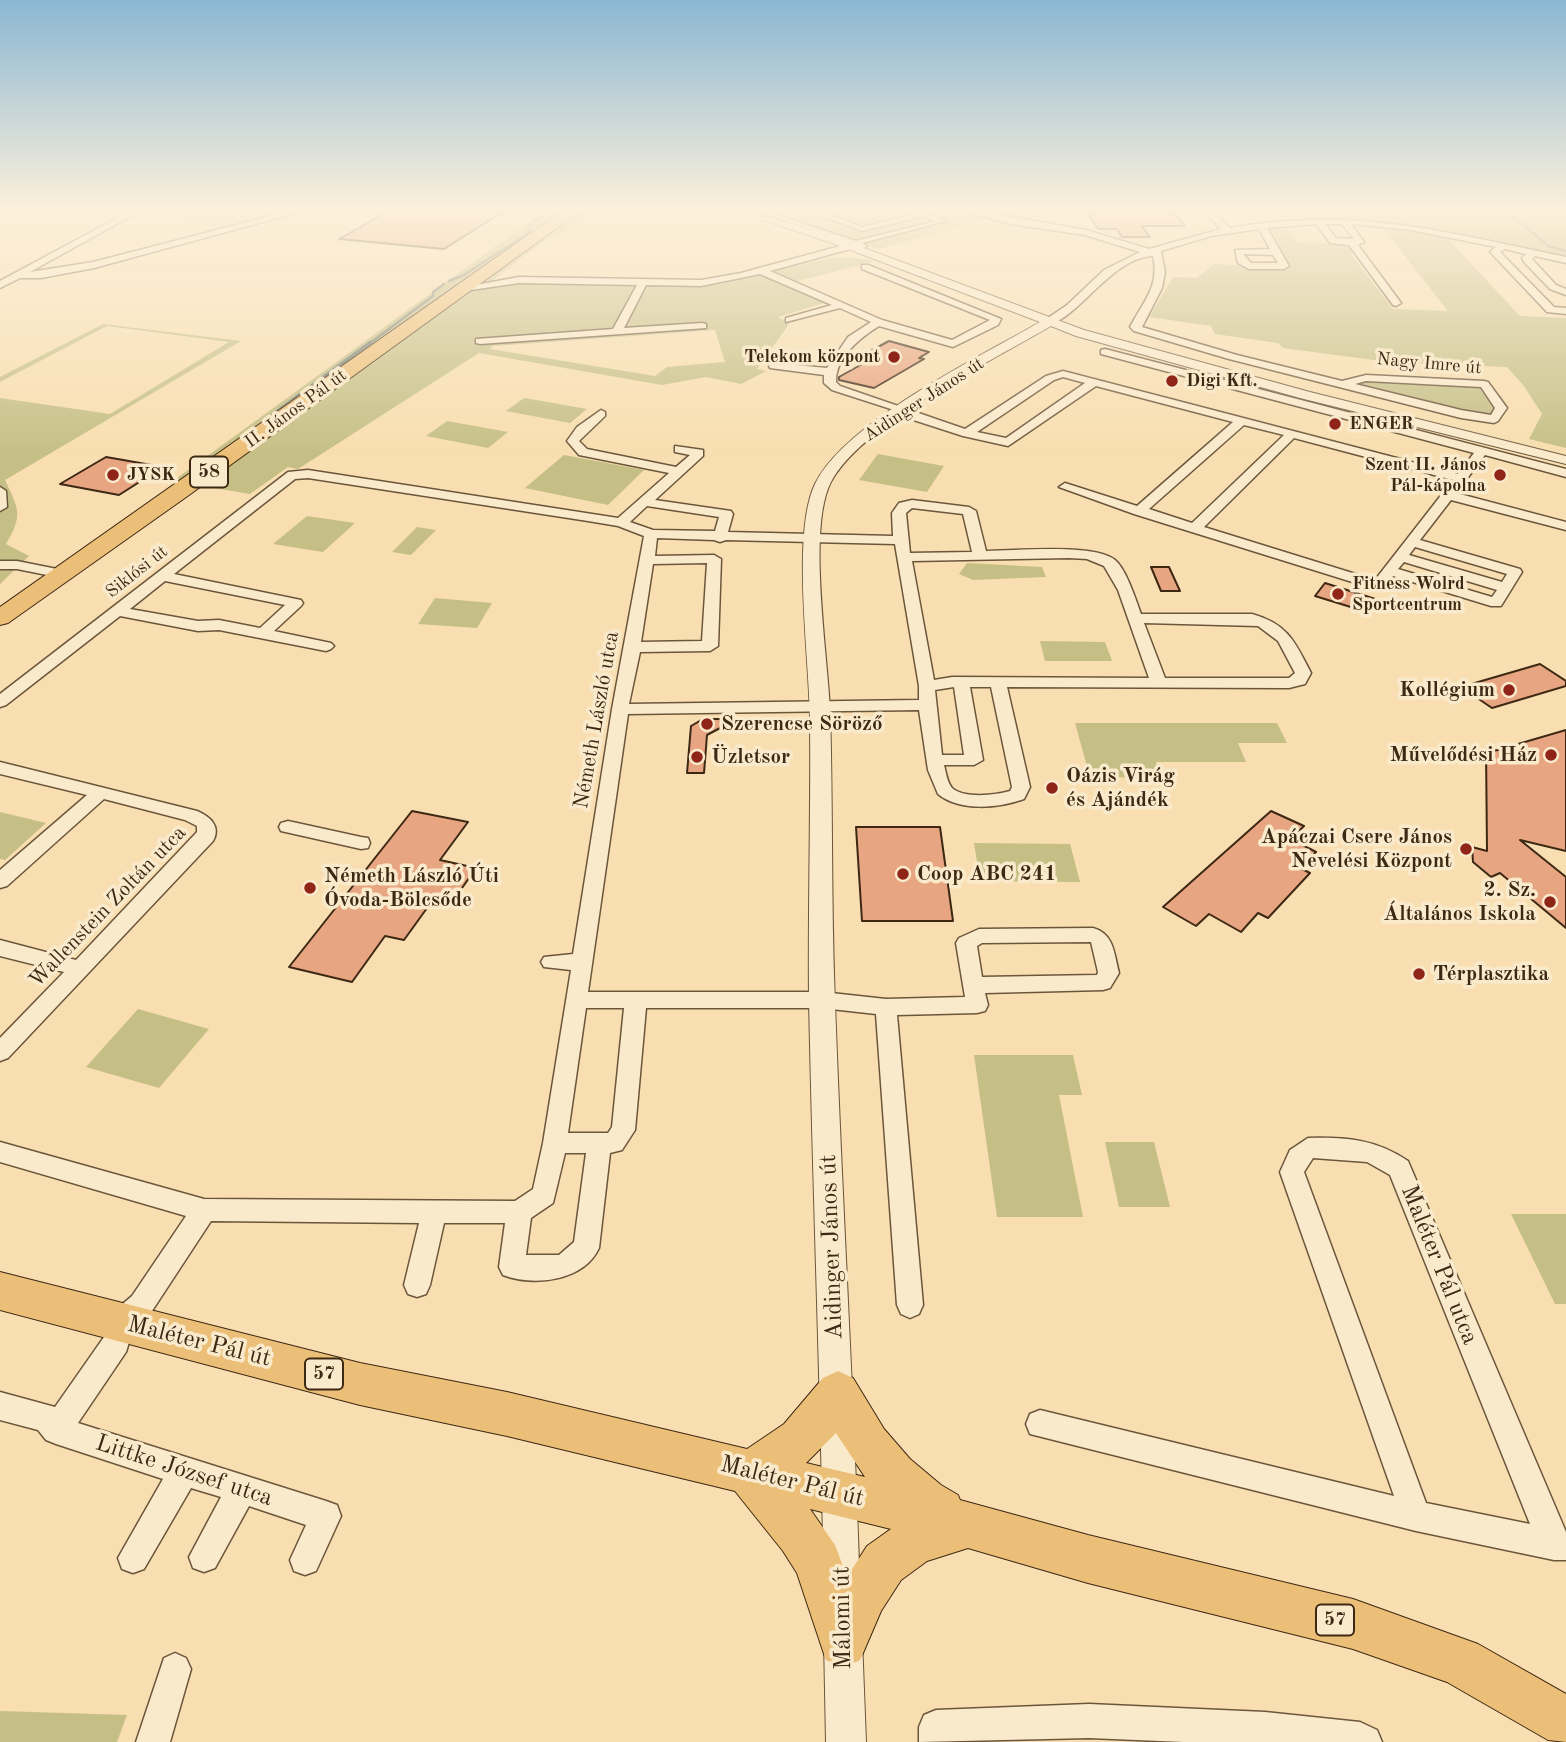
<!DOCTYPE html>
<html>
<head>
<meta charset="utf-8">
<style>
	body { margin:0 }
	canvas { display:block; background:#f8deb0 }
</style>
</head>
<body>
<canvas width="1566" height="1742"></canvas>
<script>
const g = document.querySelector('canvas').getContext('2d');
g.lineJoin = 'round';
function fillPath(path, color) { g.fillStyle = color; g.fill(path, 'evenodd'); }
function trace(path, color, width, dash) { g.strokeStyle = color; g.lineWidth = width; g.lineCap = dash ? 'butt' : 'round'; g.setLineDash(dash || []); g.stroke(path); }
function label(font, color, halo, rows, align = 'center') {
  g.font = font + ' "Old Standard TT",serif'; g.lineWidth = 7; g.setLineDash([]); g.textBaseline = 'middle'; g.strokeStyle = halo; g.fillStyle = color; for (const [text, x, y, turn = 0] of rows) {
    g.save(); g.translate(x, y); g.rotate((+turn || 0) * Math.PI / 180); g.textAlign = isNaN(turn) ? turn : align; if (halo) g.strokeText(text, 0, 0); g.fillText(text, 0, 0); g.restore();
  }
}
fillPath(new Path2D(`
	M147,211h140l-65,18z
	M544,211h54l-37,23 -14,5 -56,42 196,5 31,-2 112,-26 18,-1 27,4 -81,21 40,18 -56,17 11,7 -32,45 9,2 -25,13 -35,-7 -44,8 -183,-32 -181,116 -10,-2 -38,27 -77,-13zM715,330l10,32 -58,5 -12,9 -165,-27 3,-3z
	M763,211h194l25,7 -11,6 -93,25z
	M1325,211h241v47l-153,-33 -78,-6z
	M1379,223l66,13 75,80 46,2v130l-37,-9 13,-25 -18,-28 -17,-19 -118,-5 -106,-14 -5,-5 -63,-9 -4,-8 -62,-9 24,-40 24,1 17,-14 71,4 -23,-42 23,-2 13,19 56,1 5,8 -9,1 43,56 55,2z
	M103,324l138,17 -236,139c14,30 18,35 1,64l23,12 -29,28v-186l110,16 119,-72 -122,-16 -107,56v-5z
	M1366,379l118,6 16,22 -6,12 -149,-35z
	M524,398h1l62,11 -17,14 -64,-12z
	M447,421l61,11 -20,16 -62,-12z
	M878,454l66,12 -17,26 -68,-12z
	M564,455l80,15 -36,35 -83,-17z
	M307,516l48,7 -32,29 -50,-8z
	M417,527l19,3 -25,25 -19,-3z
	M967,563l75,4 4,10 -73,3 -14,-6z
	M435,598l57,5 -15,25 -59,-4z
	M1040,641l65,1 7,19h-67z
	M1075,723h202l10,20h-49l8,19h-90l5,16 -71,-1z
	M0,812l46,11 -41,37 -5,-1z
	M974,843l96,1 10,38 -100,-1z
	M138,1009l71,20 -50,59 -73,-21z
	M974,1055h99l9,40h-23l24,122h-86z
	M1105,1142h49l16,65h-51z
	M1511,1214h55v90h-11z
	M0,1711l127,4 -10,27h-117z`), '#c5bf86');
trace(new Path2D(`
	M1507,211l39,33
	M528,226l21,-15
	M1548,246l18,5
	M449,281l15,-6 63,-41 3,-5
	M369,344l64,-48v-4l11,-8`), '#788074', 2.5);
trace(new Path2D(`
	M270,417l101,-75`), '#788074', 3.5);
const building = new Path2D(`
	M389,211h115l-60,38 -105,-10z
	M1086,211h87l12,15h-43l8,11h-28l-5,-8h-19z
	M889,341l40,11 -10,6 5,1 -50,29 -35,-8v-3l34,-19 -10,-3z
	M106,457l57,10 -44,28 -59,-11z
	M1151,567h18l11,24h-19z
	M1325,583l66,21 -37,4 -39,-12z
	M1540,664l26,17v5l-74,22 -31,-21z
	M703,719h34l-30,16 -3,38h-17l4,-47z
	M1566,730v121l-46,-11 46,37v51l-66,-55 -9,4 -18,-15 -1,-15 15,4 -1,-103 8,3z
	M412,811l56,11 -28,38 36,8 -23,33 -18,-4 -31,43 -19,-4 -33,46 -63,-15z
	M1271,811l33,15 -13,13 25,13 -16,16 10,5 -42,45 -10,-5 -17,19 -32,-18 -13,12 -33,-19z
	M856,827h84l13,94h-91z`);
fillPath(building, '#e8a581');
trace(building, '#3d2814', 2);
const pedestrian = new Path2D(`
	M756,211h8l92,30 80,-20 -13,-5 -61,15 -39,-15 -4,-5h6l2,3 35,13 61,-15 23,9 -84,22 5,3 -3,2z`);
const minor = new Path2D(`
	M130,211h10l-110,61 63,-10 197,-51h13l-209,57 -53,10h-21l-20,10v-7z
	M965,211h13l108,19 63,19 72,-20 -18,-18h9l18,17c124,-22 216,4 336,29v6l-31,-7 -3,3 24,26 10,4v6l-16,-6 -26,-27 -2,-4 4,-4 -21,-5 -5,3 54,55 12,1v6l-19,-2 -55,-58 -2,-2 6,-5 -85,-17 -60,-6 13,18 -6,3 43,58 -5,3 -3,-1 -44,-60 -19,-2 -14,-19 -49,4 22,38 -5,3h-35l-11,-6 -3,-13 35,-1 -11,-20 -48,7 -50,15 4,21 -3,16 -20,39 95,28 105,26 24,-6 118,6 4,1 19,26 -9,13 -4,2 -33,-5 -232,-59 -95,-28 -4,-4c13,-25 30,-41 23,-71 -43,1 -79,70 -108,68v-4l22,-15 37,-35 36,-18 -55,-17 -75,-11zM1325,224h17l12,15 -18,-1zM1243,254l30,1 5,8h-27zM1366,381l115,6 14,21 -4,7 -30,-5 -106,-26z
	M851,243l3,1v4l-84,23 112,49 70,20 38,-20 -128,-51v-4h6l133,54 -3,6 -45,22 -74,-21c-19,12 -44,31 -43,56l4,4 125,43 81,-53 17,-5 395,103 16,-21 -373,-99v-4l4,-1 461,120v8l-81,-22 -29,38 110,29v8l-115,-30 -31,40 100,29 2,3 -21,34h-10l-98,-30 -10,13 -5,1 -244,-76 -75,-27 6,-4 72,23 96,-84 -137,-36 -88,60 -45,-10 -68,-22 -1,-4 -62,-20 -8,-7v-8l-54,-7 -1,-2 5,-3 53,5 21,-31 23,-15 -31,-14 -54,14v-4l46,-13 -72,-31 -59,12 -55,-1 -22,43 78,-5 4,1v4l-226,16 -4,-1v-4l137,-10 24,-44 -118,-2 -55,8 -5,-3 60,-11 182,3 40,-7zM1063,377l22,6 -79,55 -29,-6 77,-52zM1244,425l40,10 -92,88 -43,-14zM1294,438l159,42 -78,100 -171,-53zM1415,547l92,27 -5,8 -93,-27zM1404,562l93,28 -5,7 -94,-28z
	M601,410l4,2v4l-26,25 8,8 89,18 14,-12 -15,-3v-6l28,4v6l-48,44 76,11 2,3 -5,18 165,4 -1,-23 7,-10 13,-3 57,7 7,4 10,40c28,0 108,-8 129,9 11,9 21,40 26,54h111c36,10 43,28 59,59l-6,11 -16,4 -282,-1 23,100 -6,12c-25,9 -64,13 -86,-5l-10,-24 -9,-60 -291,4 -40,278h234l64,7 79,-2 -9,-54 3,-5 20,-9 114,-1c21,6 21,25 26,45l-9,15 -7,2 -118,3 3,12 -3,6 -8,2 -80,2 26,290 -4,9 -9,4 -9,-4 -4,-9 -21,-291 -54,-6h-176l-11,122 -13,20 -12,3 -11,95c-15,33 -65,39 -96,27l-4,-8 6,-44h-61l-14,62 -4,9 -9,3 -9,-3 -4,-9 15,-62 -208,-2 -61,93 -17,15 -7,23 -48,71 248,78 11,4 4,11 -25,55 -11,4 -11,-4 -4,-11 16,-35 -57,-19 -34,62 -11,4 -11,-4 -4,-11 32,-60 -30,-9 -47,81 -11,4 -11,-4 -4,-11 45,-79 -107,-35 -10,-4 -8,-10 -38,-10v-28l55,15 49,-70 8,-24 20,-17 54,-80 -186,-54v-20l204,57 311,2 18,-12 10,-46 28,-173 -27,-3 -3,-5 3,-5 29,-3 39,-245 32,-173 -26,-10 -30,-5 -280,-43 -13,1 -121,95 127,26 2,3 -2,3 -27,25 57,12 3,3 -3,3 -5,2 -107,-21 -21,1 -78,-15 -114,89 -6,2v-13l288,-222 20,-2 310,48 51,-45 -90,-18 -12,-14 10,-14zM647,506l72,11 -4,14 -62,-1 -23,-8zM912,508l51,6 9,38 -62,1 -4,-40zM657,538l57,2 6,2 6,-2 169,4 24,142v14l-290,4 11,-52 70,-1 8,-5 3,-87 -7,-4 -59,1zM1069,558l18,1 17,7 14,24 31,88 -197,-1 -18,3 -22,-119zM707,563l-5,78 -61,1 12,-78zM165,581l120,24 -25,23 -41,-8 -21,1 -68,-12zM1144,623l114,3 20,15 17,32 -6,5h-124zM954,687l10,68h-22l-7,-65zM970,687h21l21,100 -2,4c-14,4 -46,8 -58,-3 -5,-6 -6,-16 -8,-23h30l9,-5zM1091,942l7,30 -1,3 -115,2 -5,-31 5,-3zM586,1008h38l-12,119 -4,6h-40zM565,1153h21l-12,89 -15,13h-33l5,-37 22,-15z
	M0,487l6,4 1,16 -7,4z
	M0,561h17l50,10 2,3 -7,4 -45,-9h-17z
	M0,762l197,49c14,6 24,16 16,30l-205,217 -8,3v-23l64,-66 -64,-16v-16l76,20 121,-128v-6l-12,-6 -81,-21 -97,87 -7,2v-18l87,-75 -87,-21z
	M288,821l73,16 7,1 2,5 -2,5 -7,1 -80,-18 -2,-4 2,-4z
	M1308,1138c37,-1 68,1 100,23l158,371v28h-12l-138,-29 -386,-97 -4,-10 4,-10 10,-4 354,86 -114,-324 10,-22zM1313,1158l54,4 23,13 140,349 -104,-21 -122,-331z
	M175,1653l11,5 5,11 -21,73h-34l28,-84z
	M1089,1704l176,8 95,10 17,8 5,12h-198l-95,-4 -170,4v-15l5,-12 12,-5z`);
const tertiary = new Path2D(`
	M736,211h14l90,28 244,91 226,62 256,64v8l-266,-66 -224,-62 -25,-10c-58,34 -190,99 -220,156 -24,46 -3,173 -1,228 3,98 1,195 5,293 7,197 19,394 25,591l-5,13 -13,5 -13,-5 -5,-13c-3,-198 -11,-396 -15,-594 -1,-94 2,-187 1,-280 0,-59 -19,-186 5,-236 30,-62 165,-127 225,-162l-208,-79z
	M843,1620l13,6 6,13 4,103h-40l-2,-103 6,-13z`);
const primary = new Path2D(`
	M569,211h16l-24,14 -372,270 -181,128 -8,2v-18l551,-388z
	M0,1272l360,91 147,29 240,57 37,-25 39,-46 15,-7 15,7 31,51 26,30 31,26 17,10 2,5 128,35 265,64 125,45 88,50v48l-18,-2 -101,-58 -94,-33 -265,-66 -120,-35 -41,13 -26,19 -20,31 -21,49 -17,8 -17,-8 -29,-87 -14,-22 -48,-60 -228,-55 -147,-31 -360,-95zM836,1433l29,44 -59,-14zM810,1509l81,20 -24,17 -20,31 -12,-32z`);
trace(pedestrian, '#6c563b', 3);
trace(minor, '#6c563b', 3);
trace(tertiary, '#6c563b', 2);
trace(primary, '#3d2814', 2);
fillPath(pedestrian, '#faeacc');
fillPath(minor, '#faeacc');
fillPath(tertiary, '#faeacc');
fillPath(primary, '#ecbf78');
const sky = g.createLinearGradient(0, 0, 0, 455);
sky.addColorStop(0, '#8bb7d3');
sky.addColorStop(0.46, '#fcf0db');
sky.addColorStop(1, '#fcf0db00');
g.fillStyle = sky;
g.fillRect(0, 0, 1566, 455);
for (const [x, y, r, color] of [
	[894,357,7,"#8f2418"],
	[1172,381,7,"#8f2418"],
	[1335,424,7,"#8f2418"],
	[113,475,7,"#8f2418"],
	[1500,475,7,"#8f2418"],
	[1338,594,7,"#8f2418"],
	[1509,690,7,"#8f2418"],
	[707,724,7,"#8f2418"],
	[1551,755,7,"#8f2418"],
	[697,757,7,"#8f2418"],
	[1052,788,7,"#8f2418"],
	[1466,849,7,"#8f2418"],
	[903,874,7,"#8f2418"],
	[310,888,7,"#8f2418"],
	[1550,902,7,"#8f2418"],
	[1419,974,7,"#8f2418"]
]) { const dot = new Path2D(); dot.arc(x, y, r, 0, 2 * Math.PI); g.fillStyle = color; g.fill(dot); trace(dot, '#faeacc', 2.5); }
label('bold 18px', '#3d2814', '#faeacc', [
	["Telekom központ",880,357,"right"],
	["Digi Kft.",1186,381],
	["ENGER",1349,424],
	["Szent II. János",1486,465,"right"],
	["Pál-kápolna",1486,486,"right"],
	["JYSK",127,475],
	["Fitness Wolrd",1352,584],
	["Sportcentrum",1352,605]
], 'left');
label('18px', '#3d2814', '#faeacc', [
	["Nagy Imre út",1429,364,5],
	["Aidinger János út",924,400,-33],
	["II. János Pál út",296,409,-36],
	["Siklósi út",137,572,-38]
]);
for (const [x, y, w] of [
	[209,472,38],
	[324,1374,38],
	[1335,1620,38]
]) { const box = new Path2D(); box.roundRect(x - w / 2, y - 15.5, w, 31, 5); g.fillStyle = '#faeacc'; g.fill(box); trace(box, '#3d2814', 2); }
label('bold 19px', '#3d2814', null, [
	["58",209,472],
	["57",324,1374],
	["57",1335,1620]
]);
label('bold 21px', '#3d2814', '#faeacc', [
	["Kollégium",1495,690,"right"],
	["Szerencse Söröző",721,724],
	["Művelődési Ház",1537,755,"right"],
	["Üzletsor",711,757],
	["Oázis Virág",1066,776],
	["és Ajándék",1066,800],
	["Apáczai Csere János",1452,837,"right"],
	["Nevelési Központ",1452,861,"right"],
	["Coop ABC 241",917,874],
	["Németh László Úti",324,876],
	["Óvoda-Bölcsőde",324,900],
	["2. Sz.",1536,890,"right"],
	["Általános Iskola",1536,914,"right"],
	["Térplasztika",1433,974]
], 'left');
label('21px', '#3d2814', '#faeacc', [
	["Németh László utca",597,720,-80],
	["Wallenstein Zoltán utca",108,907,-46]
]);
label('24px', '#3d2814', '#faeacc', [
	["Aidinger János út",832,1247,-92],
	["Maléter Pál utca",1439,1265,68],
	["Maléter Pál út",199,1342,14],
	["Littke József utca",184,1471,18],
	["Maléter Pál út",792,1482,14],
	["Málomi út",843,1618,-91]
]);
</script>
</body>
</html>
